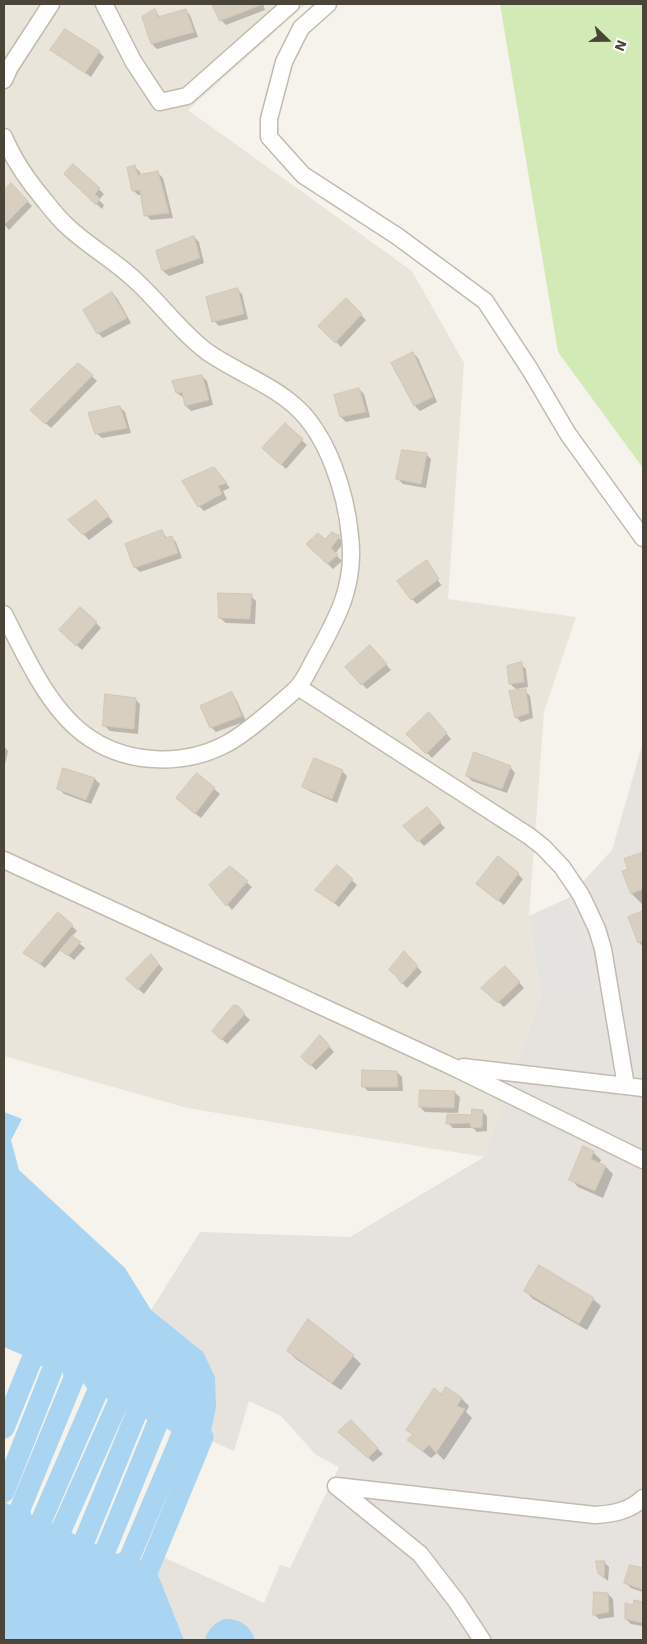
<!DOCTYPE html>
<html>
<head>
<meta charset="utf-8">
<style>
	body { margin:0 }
	#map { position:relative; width:647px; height:1644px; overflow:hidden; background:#f6f3ec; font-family:"Work Sans",sans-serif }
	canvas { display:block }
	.frame { position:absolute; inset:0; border:5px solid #4b4439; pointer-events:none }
	.north { position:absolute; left:582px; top:15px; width:50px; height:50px; -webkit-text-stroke:4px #fff; paint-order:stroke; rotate:112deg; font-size:14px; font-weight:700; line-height:20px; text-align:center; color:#4b4439 }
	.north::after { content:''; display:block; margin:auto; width:18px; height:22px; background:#4b4439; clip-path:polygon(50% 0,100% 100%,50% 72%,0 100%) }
</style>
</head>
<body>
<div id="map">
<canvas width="647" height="1644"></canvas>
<div class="frame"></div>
<div class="north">N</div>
</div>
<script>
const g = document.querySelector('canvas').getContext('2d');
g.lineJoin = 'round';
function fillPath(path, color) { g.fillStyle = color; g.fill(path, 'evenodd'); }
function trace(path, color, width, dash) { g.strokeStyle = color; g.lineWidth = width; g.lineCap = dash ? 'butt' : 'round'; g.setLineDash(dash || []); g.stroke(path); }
fillPath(new Path2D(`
	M4,4h302l-118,106 224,161 52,92 -16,236 128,18 -32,95 -15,204 12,80 -57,161 -297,-49 -183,-52z`), '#eae5da');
fillPath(new Path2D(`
	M643,742v898h-459l-27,-68 6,-15 101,46 16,-38 10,3 49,-101 -23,-12 -35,-39 -32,-15 -15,50 -25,-11 7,-32 -65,-98 49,-78 150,5 134,-80 57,-161 59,-8 -16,-60 -16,-30 44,-48z`), '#e6e2dd');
fillPath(new Path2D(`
	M500,4h143v464l-85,-116z`), '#d2eab5');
fillPath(new Path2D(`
	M568,898l16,30 16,60 -59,8 -12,-80z
	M634,1003l8,61 -39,6 -9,-62z`), '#e5e3e0');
fillPath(new Path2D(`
	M4,1112l18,7 -11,21 8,30 106,98 26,42 52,42 12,25 1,31 -7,32 -110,-52 -95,-41z
	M4,1502l153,70 27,68h-180z
	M225,1619c15,0 25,6 30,21h-50c3,-11 9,-17 20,-21z`), '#a9d4f2');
fillPath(new Path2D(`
	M213,4h50l2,6 -39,15 -5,-5z
	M185,10l5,5 8,22 -41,12 -5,-5 3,-33 6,7z
	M65,30l34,22 5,5 -13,20 -39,-27z
	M73,165l31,29 -5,6 5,5 -2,4 -37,-35z
	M135,167l5,5 1,4 17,-3 5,5 10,40 -22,2 -5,-5 -4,-20h-4l-5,-5z
	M11,185l21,21 -23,24 -5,-6v-32z
	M194,237l5,5 5,21 -35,13 -6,-5 -6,-20z
	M237,289l5,5 6,25 -29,7 -5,-5z
	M112,293l5,5 14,25 -28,15 -5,-5z
	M346,300l20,20 -25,27 -21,-21z
	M413,353l5,5 19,44 -17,9 -5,-5 -22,-42z
	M92,376l5,5 -46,47 -20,-18z
	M202,376l5,5 6,24 -22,6 -5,-5 -2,-8 -7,-5z
	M359,389l5,5 6,23 -24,5 -5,-5z
	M120,407l5,5 6,21 -29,5 -6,-5z
	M285,425l22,20 -21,24 -17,-16z
	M426,454l5,5 -5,29 -23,-4 -5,-5z
	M219,474l11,14 -7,3 4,8 -23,12 -5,-5z
	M101,507l12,15 -24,18 -19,-20z
	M162,532l5,6 4,-1 5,5 6,16 -42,14 -5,-5z
	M333,533l11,9 -9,12 7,7 -9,8 -26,-25 18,-4z
	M429,566l12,19 2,-1 -26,20 -5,-5z
	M251,596l5,5 -1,23 -29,-1 -6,-5z
	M96,623l5,5 -19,22 -16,-15z
	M375,652l16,18 -24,19 -5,-5z
	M521,664l5,5 2,18 -12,2 -6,-5z
	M525,691l5,5 3,22 -12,4 -5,-5z
	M231,694l5,5 10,22 -30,11 -5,-5z
	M135,699l5,5 -2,30 -28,-3 -5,-5z
	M434,719l17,20 -19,19 -24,-24z
	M4,746l4,5 -4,18z
	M510,767l5,6 -8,20 -35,-12 -5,-5z
	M342,771l5,5 -10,27 -28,-12 -5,-5z
	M198,775l22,19 -19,24 -19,-15z
	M95,779l5,5 -9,20 -27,-10 -5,-6z
	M427,809l18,19 -21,18 -19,-20z
	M640,854l3,3 -1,47 -10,-10 -3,-24z
	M337,867l20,18 -18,22 -22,-17z
	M230,868l22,19 -20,23 -21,-25z
	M518,874l5,5 -19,26 -27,-21z
	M643,912v35l-4,-5 -10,-24z
	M72,926l5,5 -6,6 14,11 -11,12 -13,-11 -16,19 -20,-15z
	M404,953l18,19 -15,16 -5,-5z
	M156,961l7,8 -19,25 -11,-10z
	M510,972l14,16 -20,19 -21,-19z
	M237,1007l13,13 -23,24 -13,-13z
	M325,1041l9,11 -18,18 -13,-13z
	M397,1072l5,5 1,14h-35l-5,-5z
	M454,1092l6,5 -2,16 -33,-1 -5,-5z
	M482,1111l5,5v15l-10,1 -4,-4h-20l-5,-5 25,-7z
	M593,1152l8,8 -2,4 7,3 7,7 -10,24 -25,-11 -7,-8z
	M525,1291l68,8 8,7 -14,24 -54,-31z
	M288,1351l65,5 8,8 -20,26 -45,-31z
	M441,1396l20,2 8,8 -3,6 6,6 -28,42 -7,-7 -6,5 -14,-11 -8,-7 4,-5 -5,-5z
	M351,1422l32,32 -10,8 -28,-26z
	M604,1562l5,5 -1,14 -9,-8z
	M631,1567l12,2v23l-12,-4 -5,-5z
	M608,1594l5,5 1,18 -15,2 -5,-5z
	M635,1602l8,2v22l-12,-2 -5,-5z`), '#0003');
trace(new Path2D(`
	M4,1428l28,-69 26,-13
	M4,1492l49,-124 14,-23
	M22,1537l-2,-28 54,-131 -3,-29
	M39,1548l3,-29 57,-131 -12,-19
	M53,1555l9,-27 58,-130 -12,-14
	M70,1562l15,-23 54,-132 -21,-20
	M85,1569l21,-20 54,-132 -15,-13
	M104,1575l25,-16 48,-113 7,-18 -15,-11
	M122,1581l27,-13 54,-131 -23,-17`), '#a9d4f2', 21);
const building = new Path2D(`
	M212,4h49v1l-41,16z
	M155,9l3,8 28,-8 8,23 -43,12 -9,-27z
	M65,29l35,22 -15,22 -35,-23z
	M73,164l27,24 -5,6 5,5 -4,6 -32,-31z
	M135,165l3,10 20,-4 11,42 -25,3 -4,-26 -8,1 -5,-23z
	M11,183l17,18 -24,24v-35z
	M194,236l6,22 -38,13 -6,-20z
	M238,288l6,26 -32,8 -6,-25z
	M112,292l15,26 -30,16 -14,-24z
	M346,298l16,16 -27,29 -17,-17z
	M413,352l20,45 -19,9 -23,-43z
	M78,363l15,12 -48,49 -15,-14z
	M202,375l7,25 -24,6 -3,-14 -6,1 -4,-12z
	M359,388l7,24 -26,5 -6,-22z
	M120,406l7,22 -32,6 -7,-21z
	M285,423l18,16 -22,26 -19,-17z
	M402,450l25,3 -6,31 -25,-5z
	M214,467l13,16 -9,3 4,8 -24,13 -16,-26z
	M96,500l13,16 -26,19 -15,-15z
	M162,530l3,8 7,-2 6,17 -44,15 -9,-24z
	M332,532l8,4 -9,12 7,7 -11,9 -21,-20 12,-11 7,6z
	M427,560l12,19 -28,21 -14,-19z
	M218,593l34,1 -2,25 -31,-1z
	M80,607l17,15 -21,24 -17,-16z
	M370,645l17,19 -26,21 -16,-18z
	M522,662l2,20 -15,2 -2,-18z
	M526,689l3,24 -14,5 -6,-27z
	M232,692l10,24 -32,12 -10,-22z
	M105,694l31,4 -2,31 -31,-3z
	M429,712l18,21 -21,21 -20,-20z
	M474,752l37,14 -9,23 -36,-13z
	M314,758l29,12 -11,29 -30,-12z
	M63,768l32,10 -9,22 -29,-11z
	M197,773l18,15 -20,26 -19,-16z
	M427,807l14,15 -23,20 -15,-16z
	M641,853l2,6v30l-12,5 -9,-23 6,-2 -4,-10z
	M498,856l21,17 -21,28 -22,-17z
	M337,865l16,14 -19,24 -19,-13z
	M230,866l18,15 -22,25 -17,-21z
	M643,911v30l-5,2 -10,-26z
	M58,912l15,13 -33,39 -17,-11z
	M72,936l9,6 -13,14 -8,-6z
	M404,951l14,15 -16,18 -7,-9 -6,-5z
	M151,954l8,10 -21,26 -12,-11z
	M505,966l15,16 -22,21 -17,-15z
	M234,1005l4,1 7,8 -24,26 -9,-9z
	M320,1035l10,11 -20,20 -9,-9z
	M362,1070l35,1 1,16h-36z
	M420,1090l35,1 -1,17 -35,-1z
	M472,1109l11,1 -1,17 -11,1 -1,-5 -24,1 1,-10 24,1z
	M583,1146l11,5 -3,8 15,7 -11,25 -26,-11z
	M539,1265l55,33 -15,26 -55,-33z
	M308,1319l46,36 -22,28 -45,-32z
	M446,1387l16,11 -5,8 8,3 -29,44 -7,-8 -6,6 -16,-11 6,-6 -7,-4 28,-42 7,6z
	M351,1420l27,28 -10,10 -30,-26z
	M596,1561h9l-1,17 -6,-5z
	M630,1565l13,3v22l-19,-7z
	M594,1592l14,1 1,19 -16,3z
	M634,1600l9,2v21l-18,-4v-16l8,2z`);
fillPath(building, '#d8cfc1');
trace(building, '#d3c7b4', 1);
const minor = new Path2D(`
	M104,4l29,57 27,41 27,-6 104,-92
	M328,4l-27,24 -17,34 -15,57v18l34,38 94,61 88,65 44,67 39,66 75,104
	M4,80l6,-13 41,-63
	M4,137c10,24 24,44 41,64 7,9 14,18 22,25 21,20 47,34 69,55 24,22 44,50 70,70 28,20 63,32 89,55 33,29 51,87 55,130 6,49 -13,83 -36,124 -5,9 -10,21 -17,28 -8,8 -17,15 -25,22 -14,12 -28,24 -44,33 -42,23 -97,22 -137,-4 -41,-26 -66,-84 -87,-125
	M298,687l231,149 14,11 19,20 19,28 16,34 6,20 23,137
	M4,860l447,206 192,94
	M463,1067l180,21
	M336,1486l259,29c18,-1 35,-4 48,-17
	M336,1486l84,68 37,48 25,38`);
trace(minor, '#c2bbae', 19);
trace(minor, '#fff', 16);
</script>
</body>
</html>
